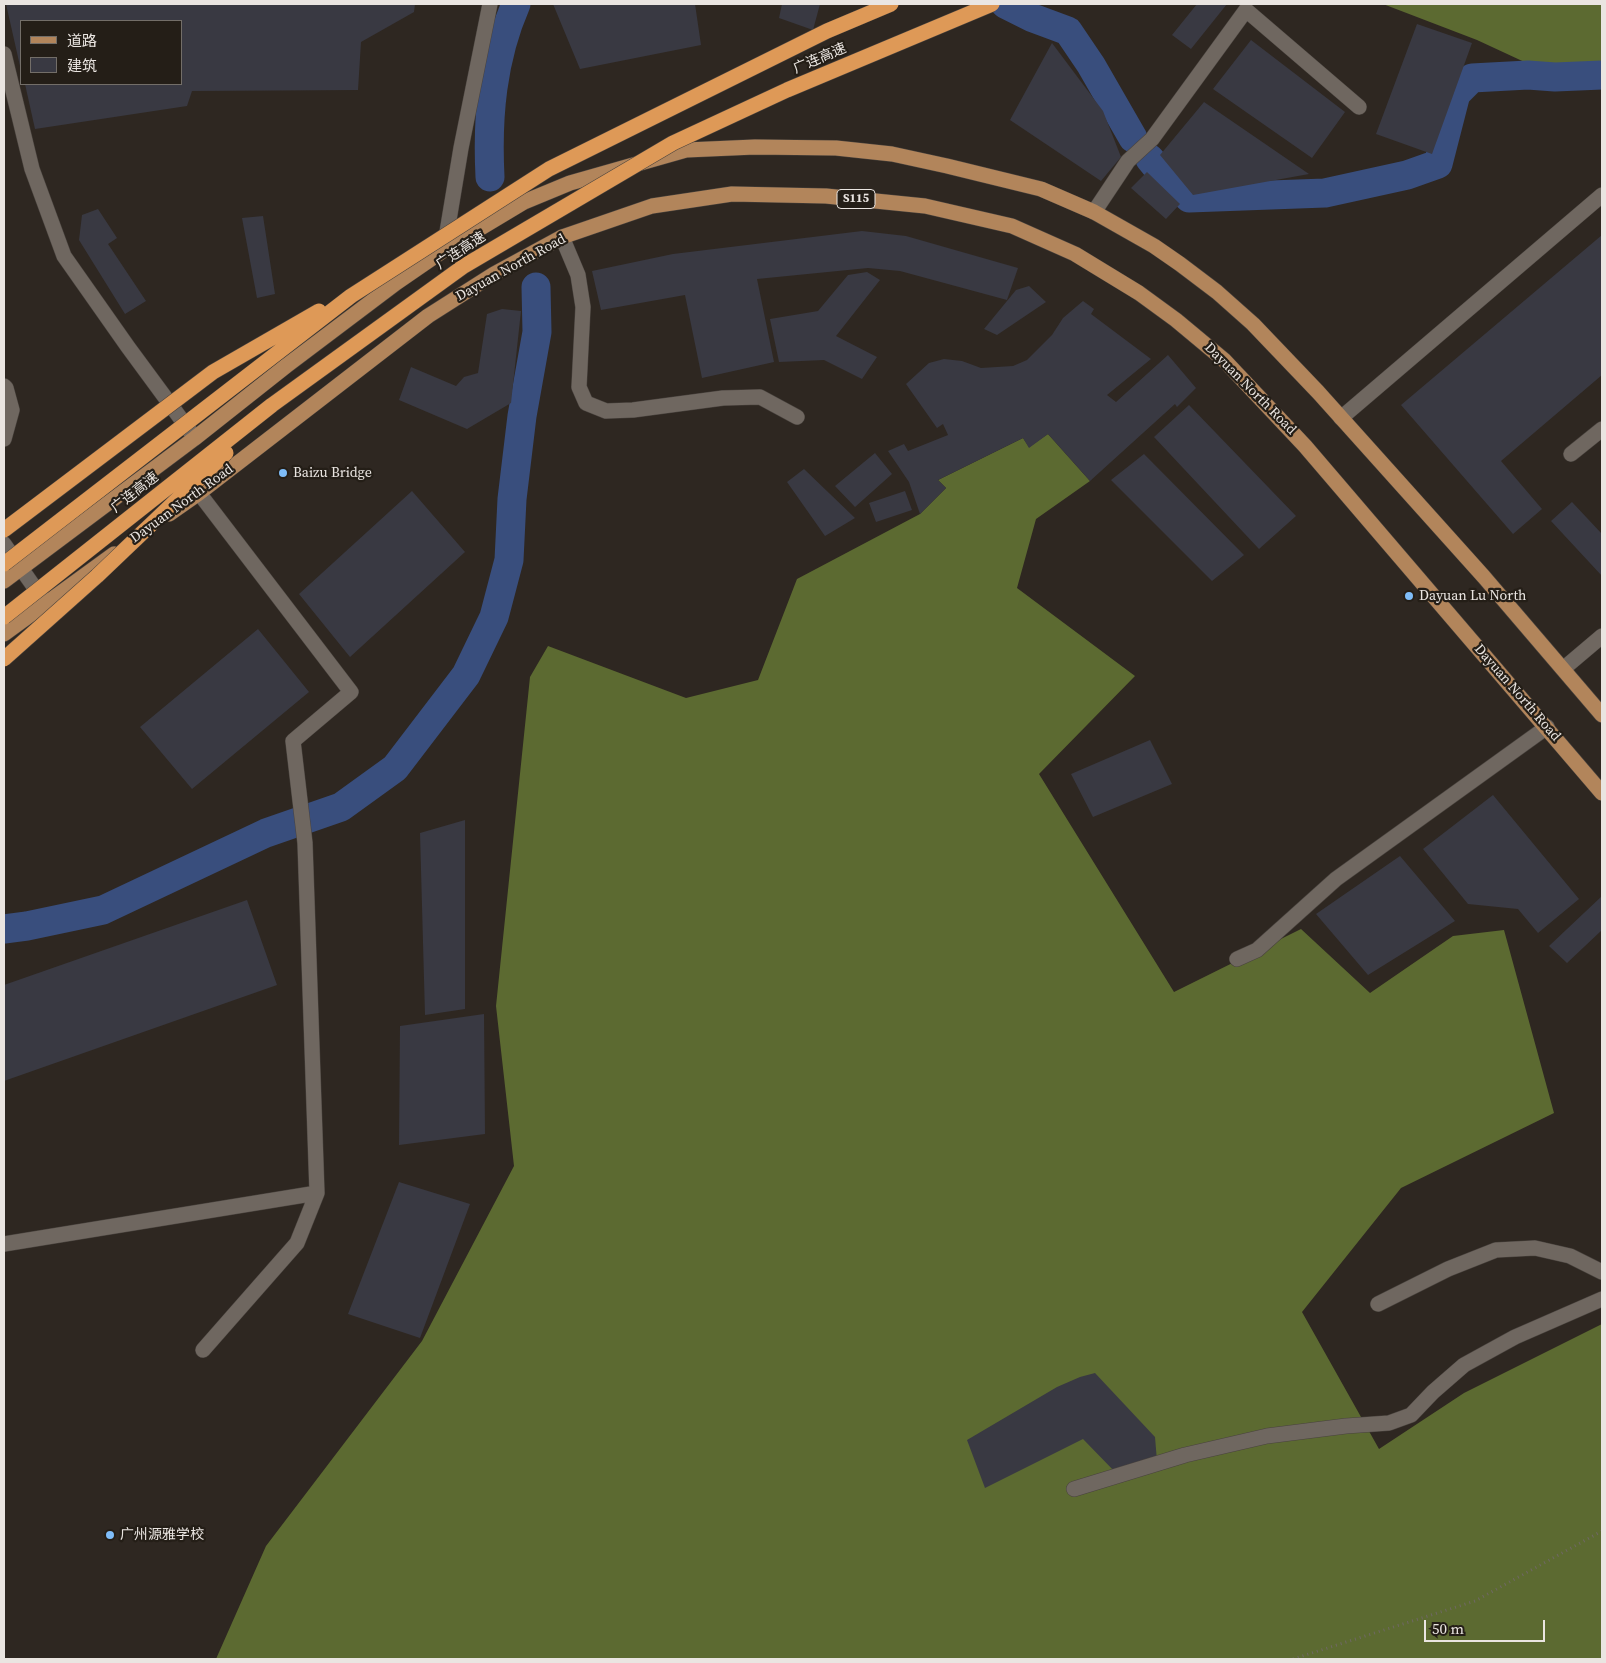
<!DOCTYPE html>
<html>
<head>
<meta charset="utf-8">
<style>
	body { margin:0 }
	#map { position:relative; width:1606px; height:1663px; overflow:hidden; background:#2e2721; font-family:"Source Serif 4","Noto Sans SC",serif }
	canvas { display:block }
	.frame { position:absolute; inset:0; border:5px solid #eae5e1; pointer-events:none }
	.legend { position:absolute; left:20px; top:20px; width:162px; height:65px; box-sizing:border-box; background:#241e17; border:1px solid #736e68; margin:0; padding:6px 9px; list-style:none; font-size:15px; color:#eae5e1 }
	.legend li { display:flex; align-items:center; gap:10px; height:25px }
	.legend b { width:25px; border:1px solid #736e68 }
	.scale { position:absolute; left:1424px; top:1620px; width:121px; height:22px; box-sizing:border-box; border:2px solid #eae5e1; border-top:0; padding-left:6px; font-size:15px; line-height:18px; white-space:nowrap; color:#eae5e1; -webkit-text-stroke:4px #241e17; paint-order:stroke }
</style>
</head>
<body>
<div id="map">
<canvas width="1606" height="1663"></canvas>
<div class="frame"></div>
<ul class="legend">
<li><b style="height:6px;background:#b2855b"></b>道路</li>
<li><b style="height:14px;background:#393942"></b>建筑</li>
</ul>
<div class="scale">50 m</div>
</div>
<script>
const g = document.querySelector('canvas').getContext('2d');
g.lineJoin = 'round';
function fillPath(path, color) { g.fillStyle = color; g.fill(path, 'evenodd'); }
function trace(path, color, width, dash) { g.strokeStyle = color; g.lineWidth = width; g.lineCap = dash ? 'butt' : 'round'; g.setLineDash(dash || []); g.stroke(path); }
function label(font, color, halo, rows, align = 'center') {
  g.font = font + ' "Source Serif 4","Noto Sans SC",serif'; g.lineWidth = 4.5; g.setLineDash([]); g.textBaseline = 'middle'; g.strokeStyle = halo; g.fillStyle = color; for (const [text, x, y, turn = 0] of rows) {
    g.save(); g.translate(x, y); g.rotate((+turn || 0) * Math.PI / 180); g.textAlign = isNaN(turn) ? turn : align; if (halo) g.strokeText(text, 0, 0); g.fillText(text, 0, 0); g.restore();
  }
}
fillPath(new Path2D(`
	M1383,4h219v59l-56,9 -69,-32z
	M1048,434l42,47 -54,38 -19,69 118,88 -96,98 135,218 127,-63 69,64 83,-57 51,-6 50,183 -153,75 -99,124 77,137 85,-56 138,-69v335h-1386l50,-113 156,-205 92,-175 -18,-160 34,-329 18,-31 138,52 72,-18 39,-101 123,-65 26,-26 -8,-8 85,-42 6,9z`), '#5c6a31');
trace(new Path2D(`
	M1005,4l28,14 35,13 23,34 42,73
	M1150,159l9,11 30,28 136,-5 82,-18 31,-11 18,-70 16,-16 56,-3 27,2 47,-2
	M490,177c-3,-60 2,-118 26,-173
	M4,929l23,-3 76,-16 163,-77 75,-26 54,-39 71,-93 28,-58 15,-57 3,-61 10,-83 15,-84 -1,-45`), '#394e7d', 29);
fillPath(new Path2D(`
	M6,4h409l-1,8 -53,30 -3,48 -166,1 -5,15 -152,23 -10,-45h156v-63h-160l-1,45z
	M553,4h142l6,41 -121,24z
	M782,4h38l-7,26 -34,-12z
	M1197,4h30l-36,45 -19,-14z
	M1417,24l55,19 -40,111 -56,-20z
	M1251,40l94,72 -33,46 -99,-69z
	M1052,43l51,68 18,46 -20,24 -91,-61z
	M1204,102l105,72 -116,21 -33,-40z
	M1147,172l33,32 -14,15 -35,-31z
	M98,209l19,29 -9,6 38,57 -21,13 -46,-74 3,-25z
	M263,216l12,78 -18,4 -15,-80z
	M862,231l44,5 112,32 -11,32 -107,-29 -32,-3 -111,11 17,83 -72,16 -17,-83 -84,15 -9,-39 81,-17z
	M1602,235v140l-101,86 41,48 -29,25 -112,-129z
	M867,272l13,8 -44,56 41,21 -15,22 -38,-19 -45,2 -9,-43 48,-8 30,-36z
	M1029,286l17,16 -49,33 -13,-6 32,-39z
	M1083,301l11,8 -3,5 60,45 -44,36 9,7 52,-47 28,33 -19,19 -2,-3 -85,77 -42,-47 -19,14 -6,-10 -85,42 8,8 -26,26 -11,-32 -21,-31 16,-7 4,7 40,-16 -5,-11 -6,4 -31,-44 23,-21 15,-4 18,2 19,7 32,-2 14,-6 25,-25 11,-17z
	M502,309l19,2 -10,92 -44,26 -68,-29 12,-33 45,19 8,-9 14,-4 9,-59z
	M1189,405l107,111 -37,33 -105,-112z
	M875,453l17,21 -37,33 -20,-21z
	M1144,454l100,101 -32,26 -101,-101z
	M804,469l51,49 -30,18 -38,-54z
	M412,491l53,61 -115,105 -51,-63z
	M905,491l7,19 -36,12 -7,-19z
	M1572,502l30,32v42l-51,-55z
	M258,629l51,63 -117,97 -52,-62z
	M1150,740l22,44 -79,33 -22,-43z
	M1493,795l86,104 -41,34 -20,-24 -50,-5 -45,-55z
	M465,820v189l-40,6 -5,-182z
	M1400,856l55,65 -87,54 -52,-61z
	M1602,896v34l-35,33 -18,-17z
	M247,900l30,85 -273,96v-96z
	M484,1014l1,120 -86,11 1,-119z
	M399,1182l71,22 -50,134 -72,-24z
	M1095,1373l60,64 2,24 -41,12 -33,-34 -98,49 -18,-48 90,-53 23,-10z`), '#393942');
const minor = new Path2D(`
	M4,54l28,115 32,87 64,91 67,91
	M1094,212l34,-51 24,-22 94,-129 113,97
	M562,237l16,38 5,32 -4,80 7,16 20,8 27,-1 90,-12 37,-1 37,20
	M445,244l16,-96 29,-144
	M4,386l2,2 6,22 -8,29
	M1341,418l261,-223
	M1571,454l31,-25
	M199,493l152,199 -58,49 12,102 12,350 -20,50 -94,107
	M4,544l40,57
	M1563,669l39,-33
	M1237,959l20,-9 79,-71 211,-152
	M4,1244l313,-51
	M1378,1304l70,-35 48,-19 39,-2 35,8 32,16
	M1074,1489l111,-34 82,-19 79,-10 43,-3 22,-8 22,-23 31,-27 51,-28 87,-38`);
const major = new Path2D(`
	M169,514l30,-21 229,-177 66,-42 68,-37 90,-31 80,-12 94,2 99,10 87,20 63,28 64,39 37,27 48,40 81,86 297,347
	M4,581l191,-143 91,-72 110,-83 48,-33 80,-48 46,-19 116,-33 69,-3 81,1 56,6 55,12 94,23 53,23 60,34 26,18 37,28 36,32 65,68 166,185 118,138
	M4,634l110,-80`);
trace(minor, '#49433e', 16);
trace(major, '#49433e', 16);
trace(new Path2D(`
	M1293,1659l182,-58 127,-70`), '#6f6863', 3, [1, 4]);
trace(minor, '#6f6760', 15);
trace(major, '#b2855b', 15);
const highwayBridge = new Path2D(`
	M4,530l209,-158 106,-61
	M4,564l347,-268 198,-127 278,-138 64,-27
	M4,617l268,-212 192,-139 209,-123 114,-53 205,-86
	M4,659l93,-83 129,-123`);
trace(highwayBridge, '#49433e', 16, []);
trace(highwayBridge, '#de9957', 15);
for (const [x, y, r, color] of [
	[283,473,5,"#7fbdf9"],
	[1409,596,5,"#7fbdf9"],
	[110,1535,5,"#7fbdf9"]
]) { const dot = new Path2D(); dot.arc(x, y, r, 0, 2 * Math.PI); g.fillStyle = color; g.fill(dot); trace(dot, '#241e17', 2); }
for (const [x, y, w] of [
	[856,199,38]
]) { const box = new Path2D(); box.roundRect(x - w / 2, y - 9.5, w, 19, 4); g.fillStyle = '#241e17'; g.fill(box); trace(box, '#eae5e1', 1); }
label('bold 12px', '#eae5e1', null, [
	["S115",856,199]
]);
label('14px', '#eae5e1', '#241e17', [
	["广连高速",820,59,-23],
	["广连高速",461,251,-33],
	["Dayuan North Road",511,268,-29],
	["Dayuan North Road",1250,389,45],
	["广连高速",135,493,-38],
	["Dayuan North Road",182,504,-36],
	["Dayuan North Road",1517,693,49]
]);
label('14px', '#eae5e1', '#241e17', [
	["Baizu Bridge",293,473],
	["Dayuan Lu North",1419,596],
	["广州源雅学校",120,1535]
], 'left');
</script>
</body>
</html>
